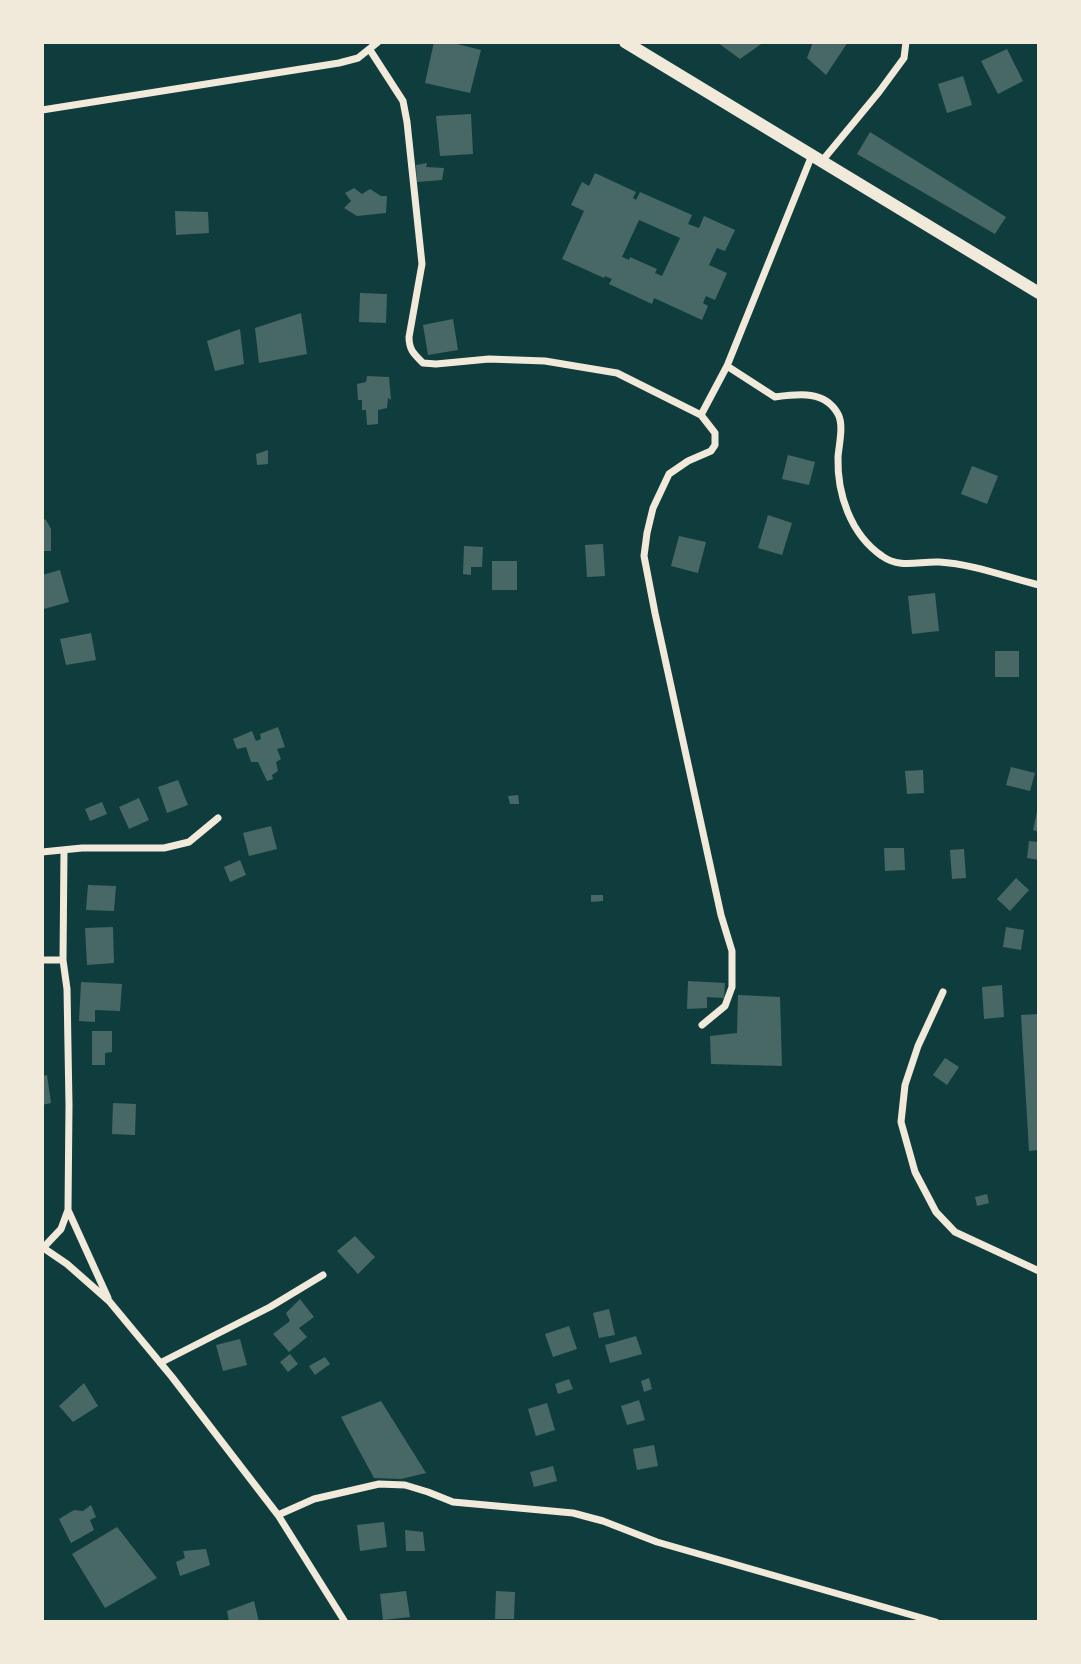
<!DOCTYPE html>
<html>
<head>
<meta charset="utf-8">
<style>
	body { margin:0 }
	#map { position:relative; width:1081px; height:1664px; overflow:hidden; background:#0f3d3e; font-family:"Source Sans 3",sans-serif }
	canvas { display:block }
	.frame { position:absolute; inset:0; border:44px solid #f1e9da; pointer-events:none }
</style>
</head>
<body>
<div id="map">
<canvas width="1081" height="1664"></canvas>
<div class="frame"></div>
</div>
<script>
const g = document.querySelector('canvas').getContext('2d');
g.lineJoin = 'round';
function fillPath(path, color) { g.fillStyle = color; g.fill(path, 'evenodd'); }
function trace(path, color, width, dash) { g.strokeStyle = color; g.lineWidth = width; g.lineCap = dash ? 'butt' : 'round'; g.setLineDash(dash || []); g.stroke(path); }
fillPath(new Path2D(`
	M434,42h15l32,8 -11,43 -45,-10z
	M717,42h47l-24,17z
	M813,42h35l-22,33 -19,-17z
	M1007,49l16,32 -25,13 -17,-33z
	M963,76l9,29 -25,8 -9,-29z
	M471,114l2,40 -33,2 -4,-40z
	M870,132l136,85 -11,17 -138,-80z
	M427,163l-1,4 18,1 -2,12 -25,2 -1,-17z
	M595,173l41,19 -3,6 3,2 4,-8 52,23 -4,9 11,4 5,-12 31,14 -10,21 -8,-3 -8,17 18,8 -12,27 -9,-4 -3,7 5,3 -6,14 -48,-22 -2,6 -43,-20 3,-5 -7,-3 -1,2 -42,-19 22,-48 -13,-6 11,-23 7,4zM639,220l41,18 -18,38 -7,-3 2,-4 -27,-12 -1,3 -7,-3z
	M354,188l8,6 8,-5 11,7h6l-1,17 -29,3 -13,-8 7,-7 -6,-8z
	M175,211l33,1 1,21 -33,2z
	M360,293l27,1 -1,29 -27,-1z
	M301,313l6,41 -48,9 -4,-35z
	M453,319l5,31 -30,5 -5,-30z
	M240,329l4,35 -29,7 -8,-30z
	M367,376l22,1 2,23 -3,-2 -1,10 -9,2v14l-11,1 -1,-15h-4v-10h-4l-1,-16 9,-2z
	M268,450v14l-11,1 -1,-11z
	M788,455l27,7 -6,23 -27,-6z
	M972,466l26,10 -11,28 -26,-10z
	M768,515l24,8 -10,32 -24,-7z
	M42,518l4,2 5,9v22h-9z
	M679,536l27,6 -8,31 -27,-7z
	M603,544l2,32 -18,1 -2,-32z
	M464,546l19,1 -1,20h-11v8l-8,-1z
	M492,561h25v29h-25z
	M60,570l9,32 -25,7 -2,-5v-29z
	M935,593l4,38 -27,3 -4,-38z
	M91,633l5,27 -30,5 -6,-26z
	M995,651h24v26h-24z
	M278,727l7,20 -8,2 4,10 -5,3 2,9 -6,4 1,4 -6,2 -9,-19h-7l-5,-15 -9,2 -4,-10 19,-8 4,10 5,-2 -1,-5z
	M1011,767l24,6 -5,18 -24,-6z
	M923,770l1,23 -17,1 -2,-23z
	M178,780l10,25 -21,8 -9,-26z
	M518,795l1,9h-9l-2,-8z
	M139,798l10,22 -20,9 -10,-22z
	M102,802l5,12 -17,7 -5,-12z
	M1038,807h1v25l-6,-2z
	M271,826l6,23 -28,7 -6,-23z
	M1029,841l10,1v18l-12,-2z
	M884,848h20l1,22 -20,1z
	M964,849l2,29 -14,1 -2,-29z
	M240,860l6,15 -16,7 -6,-15z
	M1016,878l13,12 -19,21 -13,-12z
	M88,885l28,1 -2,25 -28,-1z
	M591,895h12v6l-12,1z
	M113,927l1,36 -27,2 -2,-37z
	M1006,927l18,3 -3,20 -18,-3z
	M688,981l37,2 -1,15 -17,-1v11l-20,1z
	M81,982l41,2 -2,27 -25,-1v12l-16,-1z
	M1002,985l2,32 -20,2 -2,-32z
	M738,995l42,2 2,69 -71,-2 -1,-28 27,-3z
	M1039,1014v136l-10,1 -8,-136z
	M92,1031h20v21l-7,1v12h-13z
	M945,1058l14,9 -12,18 -14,-10z
	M47,1075l4,28 -9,2v-29z
	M113,1103l23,1 -1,31 -23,-1z
	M987,1194l2,9 -12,3 -2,-9z
	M355,1236l20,21 -17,17 -21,-23z
	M300,1299l14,18 -15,11 8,9 -18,15 -16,-18 17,-13 -4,-8z
	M609,1309l6,26 -16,3 -6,-25z
	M569,1326l8,23 -24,8 -8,-23z
	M636,1336l6,18 -32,9 -5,-18z
	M240,1339l7,26 -24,6 -7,-26z
	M290,1354l8,10 -10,8 -8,-10z
	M325,1357l5,7 -15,11 -6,-9z
	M649,1378l3,11 -8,3 -3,-11z
	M569,1379l4,10 -15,5 -3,-10z
	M84,1383l14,23 -25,16 -14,-16z
	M639,1400l6,20 -18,5 -6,-19z
	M381,1401l45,72 -25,6 -27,-1 -33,-61z
	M547,1403l8,27 -19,6 -8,-27z
	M654,1445l4,21 -21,4 -4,-21z
	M553,1466l4,15 -23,6 -4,-15z
	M91,1505l5,12 -6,3 4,10 -23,13 -12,-24 15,-9 9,1z
	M384,1522l3,25 -27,4 -3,-26z
	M117,1527l40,51 -52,30 -33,-54z
	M405,1530l18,2 2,19h-19z
	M206,1549l4,16 -30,11 -4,-14 9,-4 -2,-7z
	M406,1591l4,26 -27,3 -3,-26z
	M496,1591l19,1 -1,27h-19z
	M254,1601l5,21h-30l-2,-11z`), '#486865');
trace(new Path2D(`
	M370,50l33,51 4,21 15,142 -13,73c0,13 5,17 14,26l13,1 53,-5 56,2 72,12 84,42 14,18v12l-4,6 -23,10 -19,13 -16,34 -6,25 -3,23 11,57 66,302 11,36v36l-7,19 -23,19
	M42,110l297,-47 19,-5 20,-16
	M822,161l57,-69 25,-34 2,-16
	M727,366l48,31c23,-3 50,-7 63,17 6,11 1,30 0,43 -1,36 12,77 44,99 18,13 37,5 57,6 34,2 67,15 100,23
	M701,415l26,-49 85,-211
	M42,852l40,-4h82l25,-6 29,-24
	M42,960h21l4,29 2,116 -1,105 -7,19 -18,19
	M63,960l1,-110
	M943,992l-25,54 -13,39 -4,37 14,50 21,40 19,20 84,39
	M68,1210l40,88
	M42,1247l25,17 42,37 63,76 106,138 67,107
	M160,1363l110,-56 53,-32
	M278,1515l36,-16 65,-15 26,1 23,7 25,10 120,11 30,8 54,21 279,80`), '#f1e9da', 7);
trace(new Path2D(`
	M625,42l414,251`), '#f1e9da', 12);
</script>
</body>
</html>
